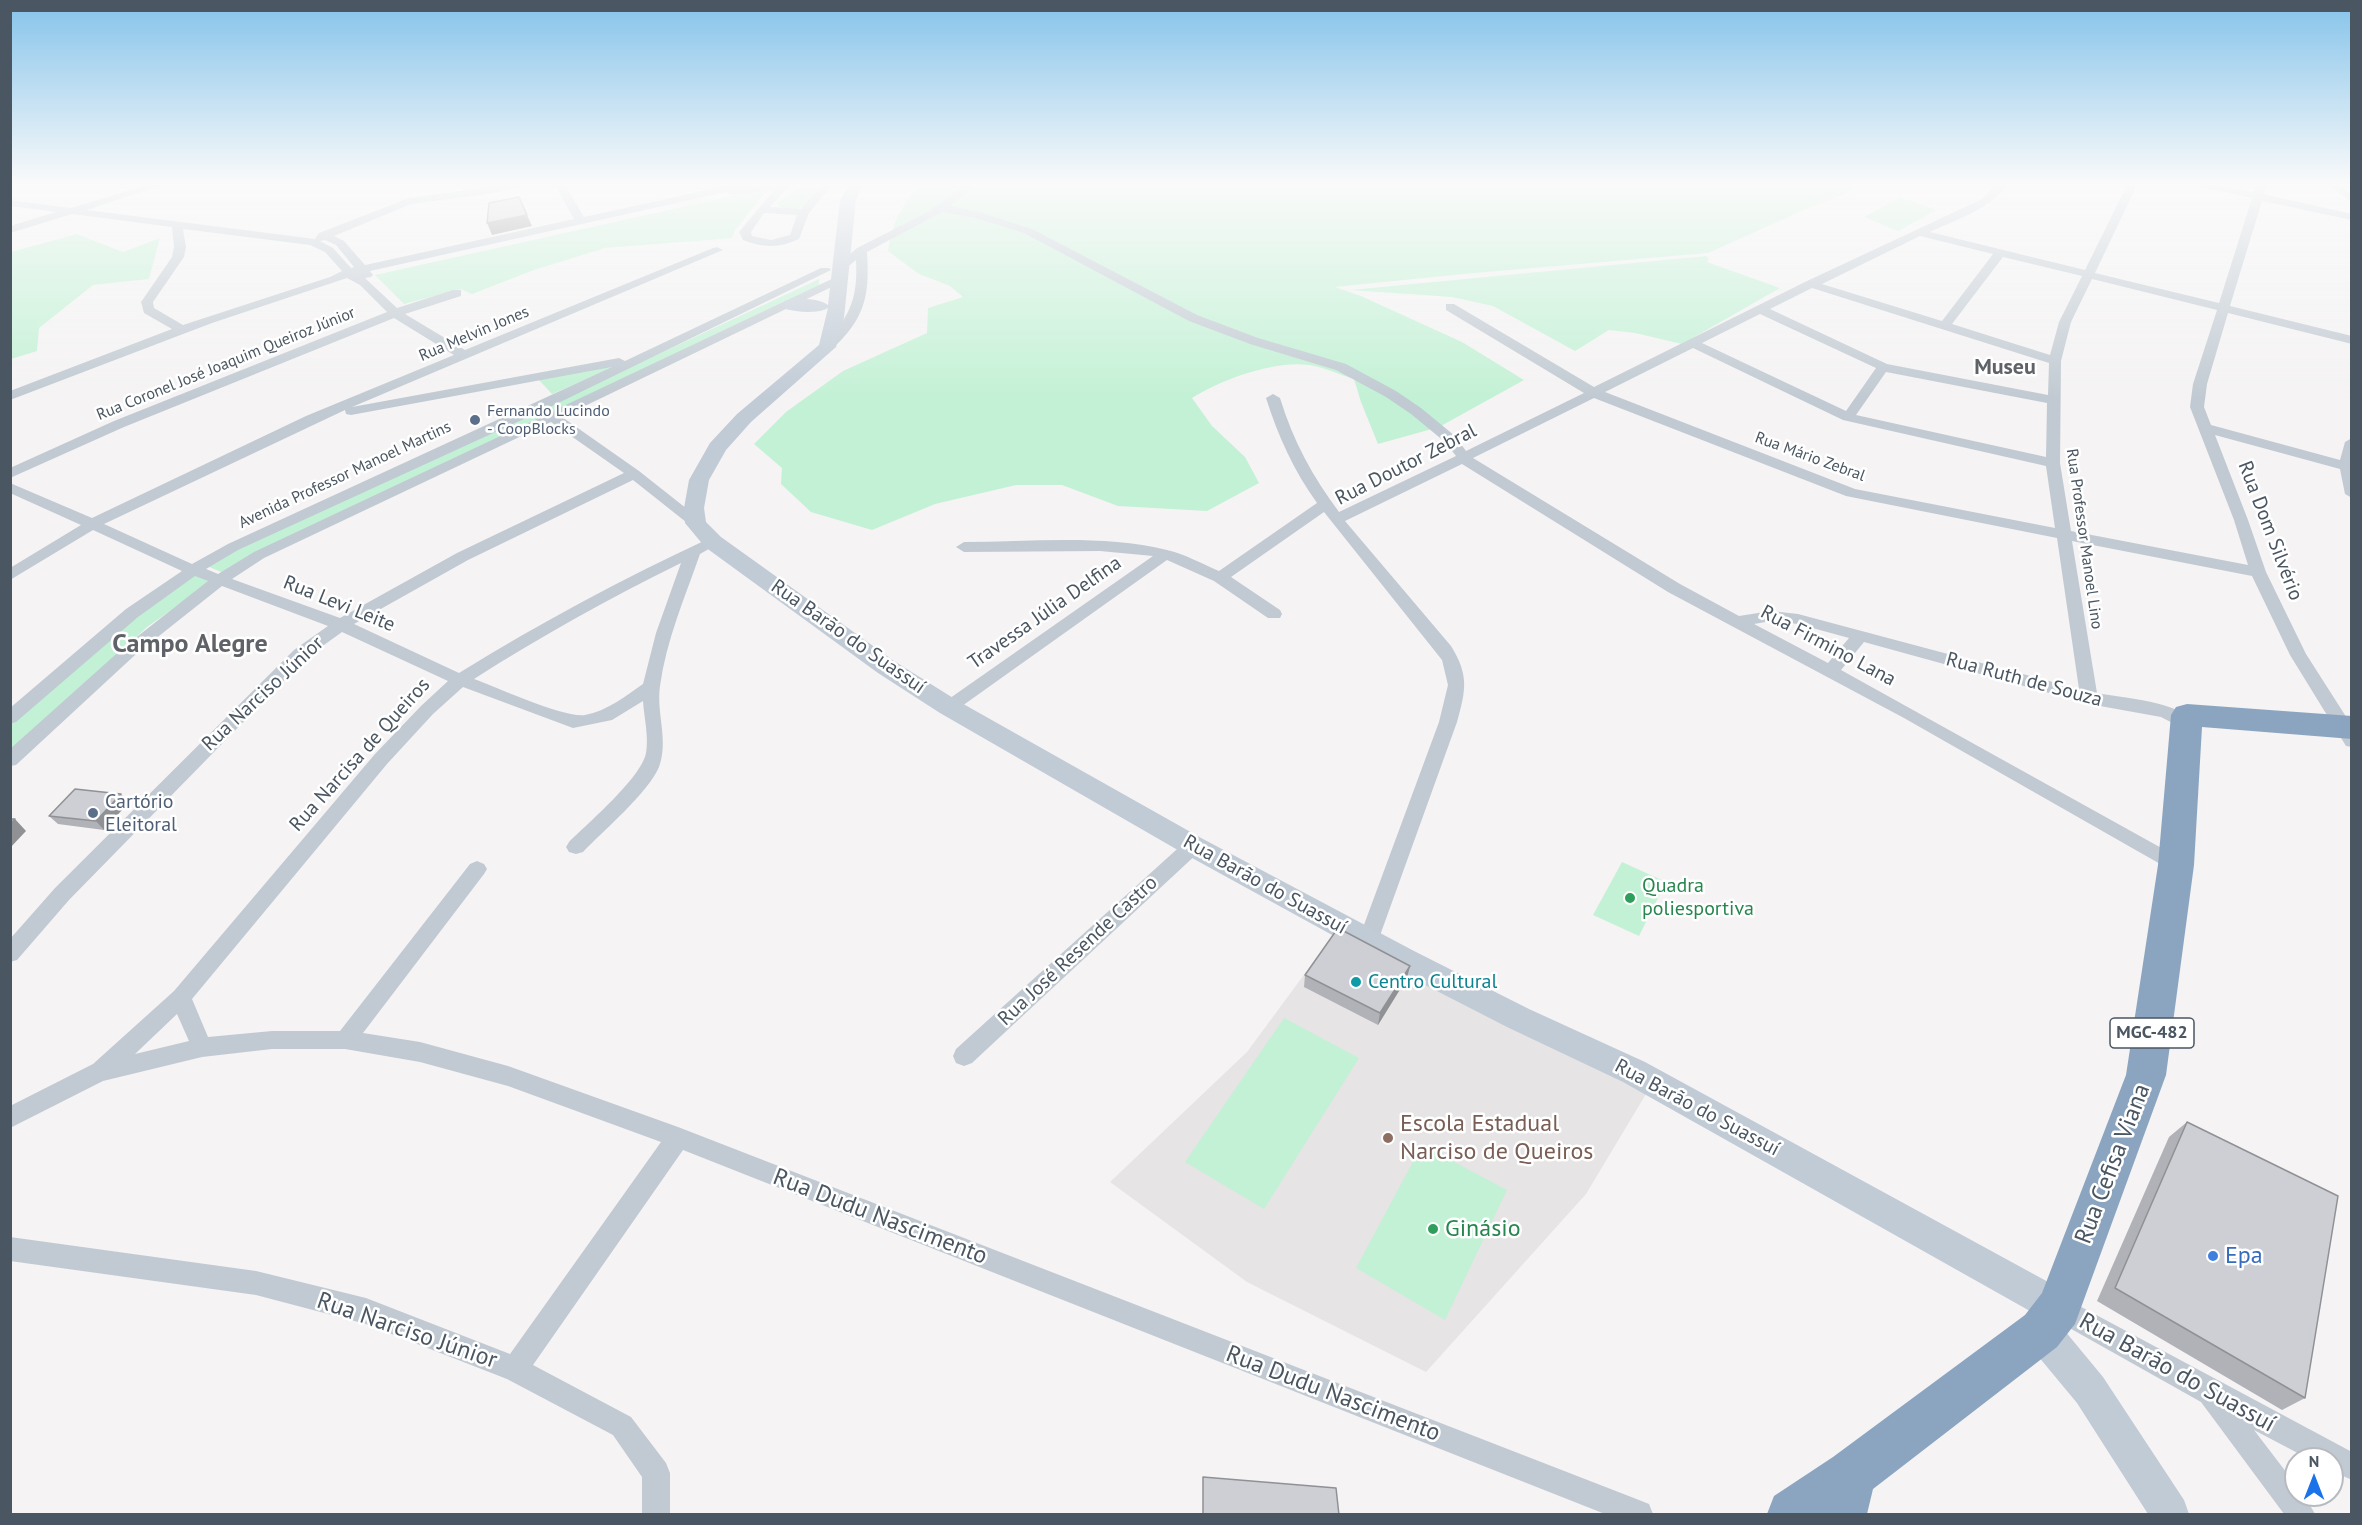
<!DOCTYPE html>
<html>
<head>
<meta charset="utf-8">
<style>
	body { margin:0 }
	#map { position:relative; width:2362px; height:1525px; overflow:hidden; background:#f5f3f3; font-family:"PT Sans",sans-serif }
	canvas { display:block }
	.frame { position:absolute; inset:0; border:12px solid #4a5661; pointer-events:none }
	.north { position:absolute; left:2284px; top:1447px; width:60px; height:60px; box-sizing:border-box; background:#fff; border:2px solid #b7bbc0; border-radius:50%; rotate:0deg; font-size:16px; font-weight:700; line-height:24px; text-align:center; color:#4a5661 }
	.north::after { content:''; display:block; margin:auto; width:21px; height:27px; background:#1a73e8; clip-path:polygon(50% 0,100% 100%,50% 72%,0 100%) }
</style>
</head>
<body>
<div id="map">
<canvas width="2362" height="1525"></canvas>
<div class="frame"></div>
<div class="north">N</div>
</div>
<script>
const g = document.querySelector('canvas').getContext('2d');
g.lineJoin = 'round';
function fillPath(path, color) { g.fillStyle = color; g.fill(path, 'evenodd'); }
function trace(path, color, width, dash) { g.strokeStyle = color; g.lineWidth = width; g.lineCap = dash ? 'butt' : 'round'; g.setLineDash(dash || []); g.stroke(path); }
function label(font, color, halo, rows, align = 'center') {
  g.font = font + ' "PT Sans",sans-serif'; g.lineWidth = 5; g.setLineDash([]); g.textBaseline = 'middle'; g.strokeStyle = halo; g.fillStyle = color; for (const [text, x, y, turn = 0] of rows) {
    g.save(); g.translate(x, y); g.rotate((+turn || 0) * Math.PI / 180); g.textAlign = isNaN(turn) ? turn : align; if (halo) g.strokeText(text, 0, 0); g.fillText(text, 0, 0); g.restore();
  }
}
fillPath(new Path2D(`
	M1337,930l309,164 -60,100 -160,178 -179,-90 -137,-100 137,-130z`), '#e6e4e5');
fillPath(new Path2D(`
	M919,185h949l-62,24 -98,44 -244,21 -129,13 26,9 101,46 62,38 -85,47 -61,17 -17,-42 -7,-23c-14,-4 -30,-12 -45,-14 -34,-5 -89,15 -117,33l20,28 33,31 14,26 -52,28 -89,-5 -56,-21h-46l-81,19 -63,26 -61,-18 -30,-28 1,-16 -28,-24 32,-32 57,-41 84,-38 1,-25 35,-11 -13,-11 -31,-12 -31,-23c5,-30 12,-43 31,-66z
	M796,189h26c-12,13 -21,25 -41,19l-4,-5z
	M768,190l-33,40 -3,8 -127,10 -71,22 -62,24 -11,-5 -57,15 -29,-29 379,-84z
	M1900,197l37,13 -39,21 -34,-14z
	M77,234l46,18 37,-14 -11,41 -56,6 -54,43 -2,23 -26,8v-107z
	M1706,256l3,3 -2,3 73,26 -98,56 -47,-11 -26,-3 -34,21 -82,-45 -41,-9 -102,-7z
	M819,279v8l-264,127 -10,-7z
	M621,364l-69,30 -14,-15z
	M536,408l10,8 -320,158 -19,-8 69,-38z
	M195,575l16,7 -64,45 -136,125v-31l120,-101z
	M1622,862l44,20 -27,54 -46,-21z
	M1284,1018l75,40 -95,151 -79,-47z
	M1422,1145l85,45 -62,130 -89,-52z`), '#c3f1d5');
fillPath(new Path2D(`
	M147,185h14l-74,25 228,29 4,-6 90,-35 95,-13h19l-5,3 -36,7 -71,9 -77,32 10,5 21,24 209,-46 -19,-34h10l19,32 145,-32h17l-1,2 45,-2 -20,22 31,2 21,-24h10l-23,28 -10,26c-19,9 -36,9 -56,1l-4,-8 35,-42 -43,5 -5,-3 -356,79 3,4 -2,2 -6,1 32,30 56,-18h8v6l-56,18 60,36 248,-102 4,-1 6,3 -371,157 267,-49 6,3 196,-93h8l2,2 -283,138 5,3 281,-133 4,-1 6,4 -282,136 77,54 62,49 2,3 -2,3h-10l-58,-46 -165,80 -114,64 105,49c81,-50 163,-94 249,-134h10l3,3 -21,12c-15,43 -34,87 -40,132 -4,27 9,54 -1,81 -11,26 -56,64 -76,85l-7,2 -7,-2 -3,-5 3,-5c20,-20 72,-64 77,-89 3,-16 -2,-36 -3,-52l-31,19 -39,8 -110,-41 -30,27 -46,50 -195,235 16,38 64,-6h68l130,-167 7,-3 7,3 3,5 -3,5 -121,159 57,9 88,24 170,61 961,373 10,4 4,10h-48l-922,-364 -150,215 98,52 35,46 4,10v41h-28v-37l-29,-42 -106,-56 -141,-55 -110,-29 -246,-34v-24l246,34 110,27 144,56 151,-212 -153,-56 -88,-24 -75,-13h-73l-70,8 -99,24 -93,47v-22l83,-42 81,-73 201,-237 46,-48 27,-25 -106,-49 -36,26 -237,242 -52,60 -7,2v-23l45,-51 239,-238 34,-24 -106,-40 -87,69 -119,110 -6,1v-17l114,-102 84,-66 -13,-5 -57,41 -122,105 -6,2v-16l116,-99 56,-38 -89,-41 -83,50v-12l71,-43 -71,-32v-10l82,35 214,-102 148,-61 -60,-37 -270,109 -114,51v-10l104,-47 273,-109 -27,-27 -13,-7 -135,45 -202,77v-9l162,-62 -28,-16 -3,-11 31,-45 2,-10 -2,-20 -100,-13 -62,19v-7l46,-14 -46,-6v-6l61,8zM764,213l33,2 -7,20 -19,5 -19,-4 -1,-4zM183,229l127,16 15,7 17,19 -12,6 -147,48 -29,-17 -1,-6 31,-45 2,-10zM325,240l11,5 18,22 -3,1 -18,-20 -13,-7zM612,367l-384,177 -36,20 -88,-40 241,-114 1,4 5,1zM539,412l4,4 -289,136 -36,22 -12,-5 32,-19zM551,422l73,51 -167,80 -117,65 -108,-39 32,-21zM681,563l-25,70 -13,51c-17,12 -36,27 -58,31 -22,3 -86,-27 -111,-36 67,-43 136,-81 207,-116zM177,1014l12,27 -54,13z
	M966,185h11l-27,21 32,7 50,16 165,86 61,23 88,26 50,27 25,17 34,28 11,15 118,-58 -138,-83v-6h8l140,83 213,-106 173,-81 17,-15h10c-18,25 -50,34 -77,47l155,38 42,-85h10l-42,88 124,30 33,-105 -51,-11 -1,-2h17l36,7 3,-7h10l-3,9 89,20v6l-90,-19 -32,105 122,30v8l-124,-31 -21,71 -3,23 7,18 129,35 5,-18 7,-4v60l-7,-4 -5,-25 -125,-34 33,85 18,52 40,82 46,72v21l-6,-1 -56,-91 -38,-79 -180,-35 25,152c24,5 85,8 98,31l-3,4 -6,2 -25,-13 -72,-13 -225,-62 -23,28 342,190 3,5 -3,5 -7,3 -272,-155 -236,-126 -206,-128 -117,57 106,125c18,29 15,44 6,76l-79,219 -3,6 -7,2 -7,-2 -3,-6 81,-219 9,-37 -6,-25 -118,-148 -93,65 49,33 2,4 -2,4h-12l-54,-37 -47,-21 -212,151h-12l-3,-4 3,-4 210,-147 -53,-5 -136,1 -8,-5 8,-5c66,0 138,-8 203,8 18,4 35,14 52,21l98,-68c-23,-32 -39,-67 -51,-105l7,-4 7,4c13,43 33,79 59,114l117,-56 -11,-14 -34,-28 -25,-17 -50,-27 -86,-26 -61,-23 -165,-88 -48,-15 -34,-6 -75,40c3,44 -2,67 -36,98h-8l-2,-3 2,-3c27,-26 35,-46 33,-84l-12,10h-8v-4l21,-18 71,-36zM1920,236l73,18 -51,67 -120,-37zM2003,257l79,19 -23,46 -9,33 -98,-31zM2092,279l125,31 -24,74 -3,23 44,113 14,45 -177,-34 -11,-68 1,-102 10,-39zM1812,288l237,75 -1,32 -161,-31 -117,-55zM1760,314l116,54 -30,43 -144,-68zM1693,348l150,72 203,46 9,62 -200,-39 -250,-97zM1886,372l161,31 -1,54 -190,-42zM1594,398l252,98 211,42 22,151 -281,-75 -27,-3 -32,5 -59,-32 -207,-126zM1771,621l27,3 51,14 -21,25 -74,-39z
	M2328,185h11l13,9v8z
	M1193,839l7,2 3,5 -3,5 -228,212 -8,3 -8,-3 -3,-7 3,-7 230,-208z
	M2059,1295l293,157v28l-20,-9v-12h-23l-55,-29 42,55v10h8l11,19h-31l-83,-112 -151,-85 -4,-9 4,-9z`), '#c1cad2');
fillPath(new Path2D(`
	M849,185h14l-7,15 -12,118 -8,29 -85,75 -25,28 -17,30 -5,28 2,14 15,15 173,124 64,40 245,138 211,112 115,58 116,53 427,233 5,13 -5,13 -12,4 43,52 81,123 5,14h-41l-71,-111 -49,-59 -5,-13 5,-13 9,-3 -414,-233 -116,-55 -113,-58 -211,-116 -243,-140 -62,-40 -173,-126 -20,-24 -1,-15 5,-28 21,-37 27,-29 82,-69 9,-37c-10,6 -31,4 -43,1l-3,-4 3,-4c12,-3 34,-3 43,4l12,-105z`), '#c1cbd6');
fillPath(new Path2D(`
	M2187,704l165,12v23l-150,-12 -8,138 -28,210 -91,249 -18,23 -184,142 -6,25h-100l7,-18 59,-39 192,-142 17,-22 84,-218 32,-210 13,-150 5,-8z`), '#8ba5c1');
fillPath(new Path2D(`
	M128,803l-24,27 -46,-6 -9,-8z
	M1305,975l102,3 -29,47 -74,-38z
	M2187,1122l118,276 -23,12 -185,-109 72,-164z`), '#b0b2b7');
fillPath(new Path2D(`
	M527,215l5,11 -40,9 -5,-12z
	M121,794l7,9 -24,27 -8,-9z
	M15,819l11,12 -16,17v-24z
	M1410,966l-3,12 -29,47 2,-12z`), '#909195');
const building = new Path2D(`
	M519,197l8,18 -40,8 2,-20z
	M75,789l46,5 -25,27 -47,-5z
	M10,819h5l-5,5z
	M1338,928l72,38 -30,47 -75,-38z
	M2187,1122l151,74 -33,202 -190,-110z
	M1203,1477l133,11 3,27h-136z`);
fillPath(building, '#cdcfd5');
trace(building, '#909195', 1.5);
const sky = g.createLinearGradient(0, 0, 0, 398);
sky.addColorStop(0, '#85c3ea');
sky.addColorStop(0.46, '#fafafa');
sky.addColorStop(1, '#fafafa00');
g.fillStyle = sky;
g.fillRect(0, 0, 2362, 398);
for (const [x, y, r, color] of [
	[475,420,6,"#5c6f8a"],
	[93,813,6,"#5c6f8a"],
	[1630,898,6,"#2e9e5b"],
	[1356,982,6,"#0f9aa8"],
	[1388,1138,6,"#8d6e63"],
	[1433,1229,6,"#2e9e5b"],
	[2213,1256,6,"#3f7fe0"]
]) { const dot = new Path2D(); dot.arc(x, y, r, 0, 2 * Math.PI); g.fillStyle = color; g.fill(dot); trace(dot, '#fff', 2); }
label('16px', '#4a5661', '#fff', [
	["Rua Melvin Jones",474,334,-23],
	["Rua Coronel José Joaquim Queiroz Júnior",226,364,-22],
	["Rua Mário Zebral",1810,457,20],
	["Avenida Professor Manoel Martins",345,475,-25],
	["Rua Professor Manoel Lino",2084,539,82]
]);
label('16px', '#4e5e75', '#fff', [
	["Fernando Lucindo",487,411],
	["- CoopBlocks",487,429]
], 'left');
for (const [x, y, w] of [
	[2152,1033,84]
]) { const box = new Path2D(); box.roundRect(x - w / 2, y - 15, w, 30, 4.5); g.fillStyle = '#fff'; g.fill(box); trace(box, '#4a5661', 1.5); }
label('bold 18px', '#4a5661', null, [
	["MGC-482",2152,1033]
]);
label('20px', '#4a5661', '#fff', [
	["Rua Doutor Zebral",1406,465,-27],
	["Rua Dom Silvério",2270,531,69],
	["Rua Levi Leite",339,604,22],
	["Travessa Júlia Delfina",1045,613,-35],
	["Rua Barão do Suassuí",848,637,35],
	["Rua Firmino Lana",1828,646,28],
	["Rua Ruth de Souza",2024,680,15],
	["Rua Narciso Júnior",263,694,-43],
	["Rua Narcisa de Queiros",360,755,-48],
	["Rua Barão do Suassuí",1265,885,29],
	["Rua José Resende Castro",1078,951,-43],
	["Rua Barão do Suassuí",1697,1108,28]
]);
label('20px', '#4e5e75', '#fff', [
	["Cartório",105,802],
	["Eleitoral",105,825]
], 'left');
label('20px', '#27864d', '#fff', [
	["Quadra",1642,886],
	["poliesportiva",1642,909]
], 'left');
label('20px', '#0d838f', '#fff', [
	["Centro Cultural",1368,982]
], 'left');
label('bold 22px', '#5f6368', '#fff', [
	["Museu",2005,368]
]);
label('24px', '#785e54', '#fff', [
	["Escola Estadual",1400,1124],
	["Narciso de Queiros",1400,1152]
], 'left');
label('24px', '#4a5661', '#fff', [
	["Rua Cefisa Viana",2113,1164,-69],
	["Rua Dudu Nascimento",880,1217,21],
	["Rua Narciso Júnior",407,1331,19],
	["Rua Barão do Suassuí",2177,1373,29],
	["Rua Dudu Nascimento",1333,1394,21]
]);
label('24px', '#27864d', '#fff', [
	["Ginásio",1445,1229]
], 'left');
label('24px', '#366cbe', '#fff', [
	["Epa",2225,1256]
], 'left');
label('bold 26px', '#5f6368', '#fff', [
	["Campo Alegre",190,645]
]);
</script>
</body>
</html>
